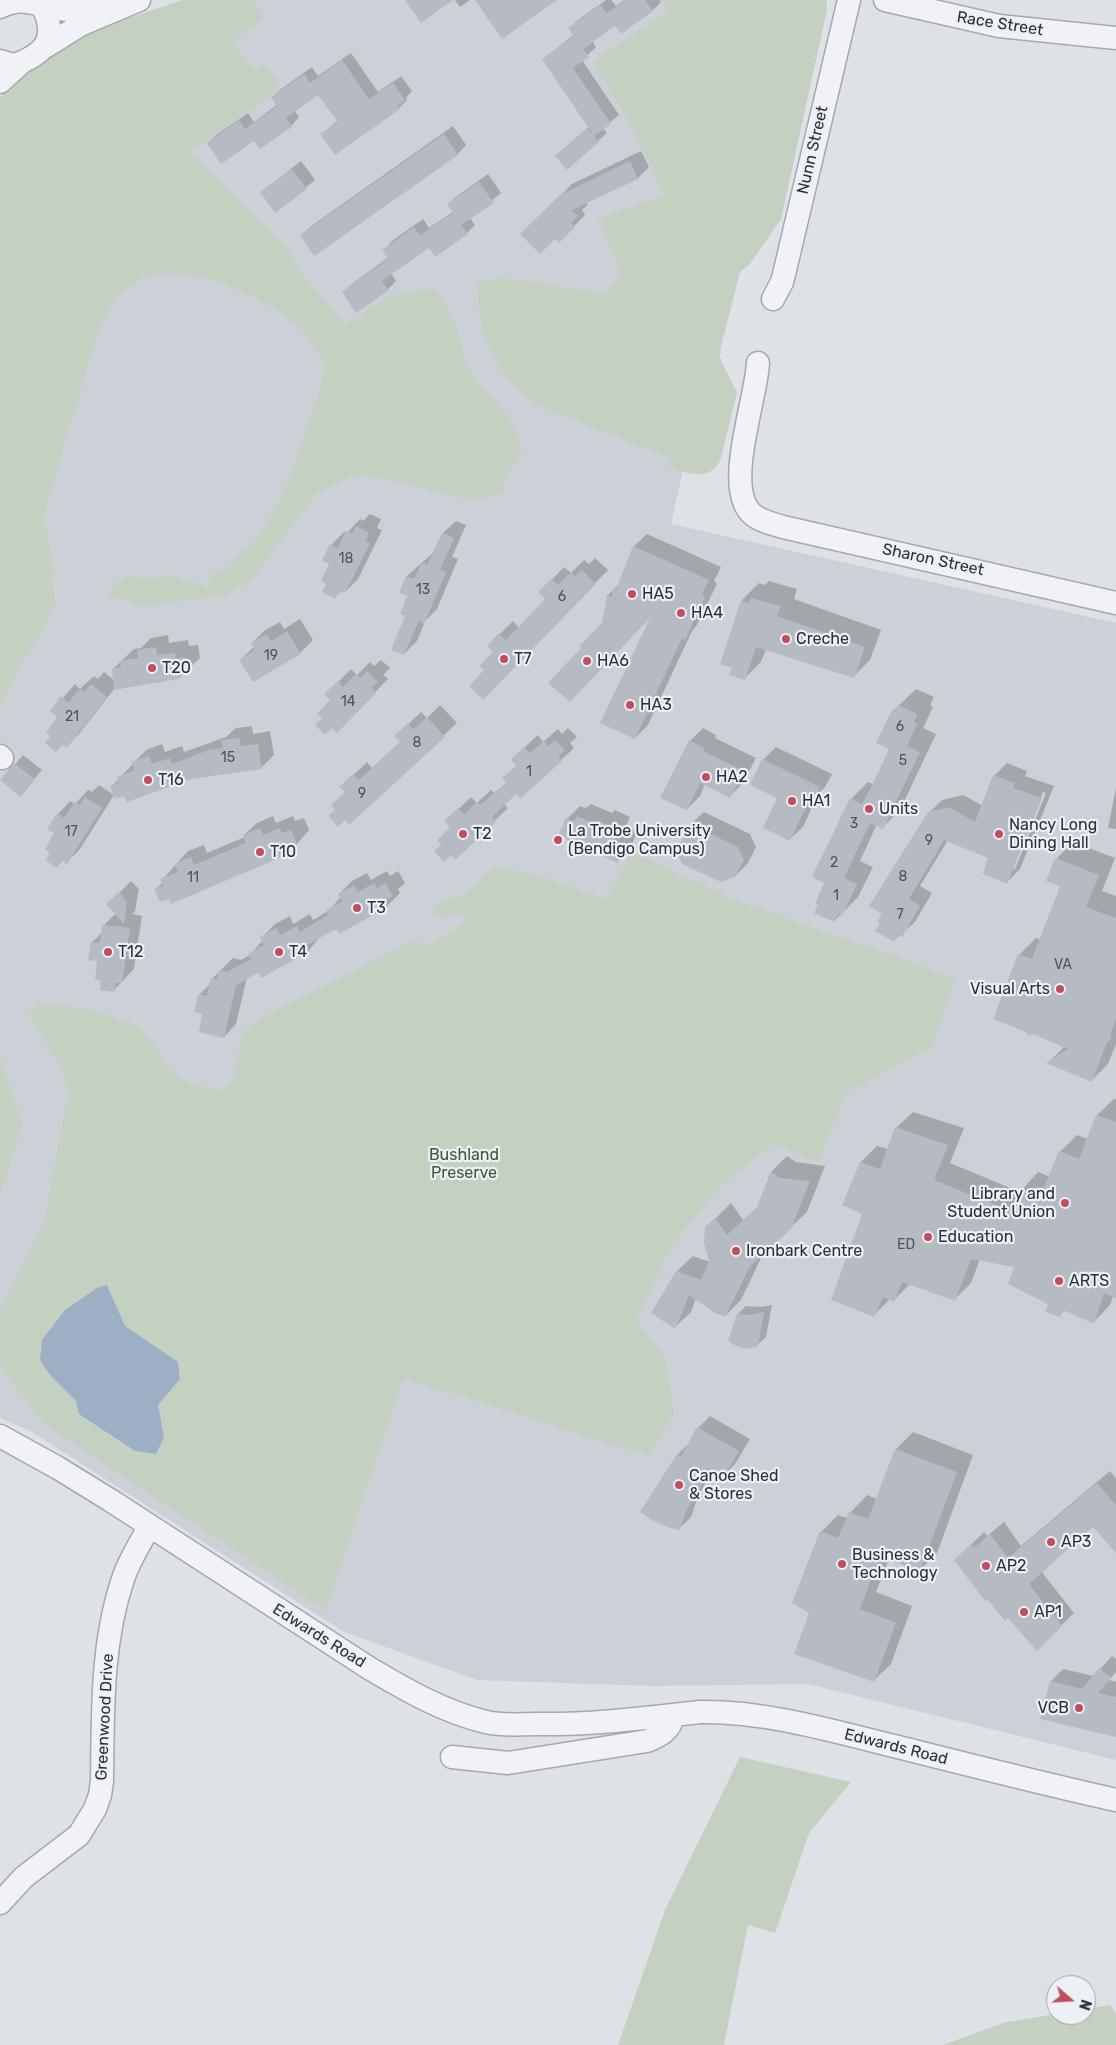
<!DOCTYPE html>
<html>
<head>
<meta charset="utf-8">
<style>
	body { margin:0 }
	#map { position:relative; width:1116px; height:2045px; overflow:hidden; background:#dee1e6; font-family:Rubik,sans-serif }
	canvas { display:block }
	.north { position:absolute; left:1046px; top:1975px; width:50px; height:50px; box-sizing:border-box; background:#edf0f4; border:1px solid #9fa3aa; border-radius:50%; rotate:109deg; font-size:14px; font-weight:700; line-height:20px; text-align:center; color:#29303c }
	.north::after { content:''; display:block; margin:auto; width:18px; height:22px; background:#c24d5f; clip-path:polygon(50% 0,100% 100%,50% 72%,0 100%) }
</style>
</head>
<body>
<div id="map">
<canvas width="1116" height="2045"></canvas>
<div class="north">N</div>
</div>
<script>
const g = document.querySelector('canvas').getContext('2d');
g.lineJoin = 'round';
function fillPath(path, color) { g.fillStyle = color; g.fill(path, 'evenodd'); }
function trace(path, color, width, dash) { g.strokeStyle = color; g.lineWidth = width; g.lineCap = dash ? 'butt' : 'round'; g.setLineDash(dash || []); g.stroke(path); }
function label(font, color, halo, rows, align = 'center') {
  g.font = font + ' Rubik,sans-serif'; g.lineWidth = 4.5; g.setLineDash([]); g.textBaseline = 'middle'; g.strokeStyle = halo; g.fillStyle = color; for (const [text, x, y, turn = 0] of rows) {
    g.save(); g.translate(x, y); g.rotate((+turn || 0) * Math.PI / 180); g.textAlign = isNaN(turn) ? turn : align; if (halo) g.strokeText(text, 0, 0); g.fillText(text, 0, 0); g.restore();
  }
}
fillPath(new Path2D(`
	M182,0h615l-79,312 -47,212 445,99v1137l-308,-76 -156,2 -175,-6 -133,-48 -312,-200 -32,-14v-223l23,-71 -23,-66v-961z`), '#ccd1d8');
fillPath(new Path2D(`
	M182,0h70l12,18 -32,24 23,30 9,-8 15,16 -3,3 4,5 -90,65 96,93 17,30 43,48 43,-28 45,-7c9,11 19,27 23,40 4,13 5,25 11,37 17,32 47,43 54,85l-19,30 2,8c-10,9 -24,9 -37,10l-96,-23h-19l-37,18 -65,87 -21,12 -13,3 -76,10 -10,-5 -23,-4c14,-39 37,-8 62,-22l38,12 5,-14c13,0 16,-8 24,-16 10,-10 21,-18 28,-30 23,-37 36,-77 49,-118 4,-13 12,-34 9,-48 -1,-4 -5,-9 -7,-13 -25,-44 -133,-93 -179,-67 -21,12 -31,33 -40,54l-50,168 -3,15 6,29 5,58 -11,23 -22,33 -22,47v-611l26,-27 62,-38z
	M663,0h164v10l-46,209 -31,45 -10,8 -19,75 -1,11 17,35 -17,68c-11,21 -33,12 -51,7l2,-10c-29,-11 -59,-23 -89,-35 -17,-7 -36,-13 -52,-24 -36,-25 -55,-75 -52,-117l25,-4 101,16 18,-20 -24,-55 67,-23 -36,-75 -36,-59 76,-52z
	M632,852l100,47 223,79 -23,69 -86,45 -28,70 -46,-18 -50,41 -50,59 -36,77 29,35 9,57 -25,43 -245,-78 -79,233 -281,-188 -44,-57v-55l44,-88 25,-135 -9,-23 -30,-48 1,-6c3,-2 6,-5 10,-6 15,-4 84,12 97,22 13,10 19,23 28,37 12,19 37,24 58,26l11,-13 1,-13 9,-35 26,-16 139,-71 19,2 22,-12 16,-14 -6,-4 -21,3 -7,-5c4,-15 17,-10 27,-16 5,-2 9,-5 13,-8 6,-5 10,-13 16,-17 19,-10 96,21 118,28zM107,1285l18,41 53,36 2,17 -22,26 6,32 -8,17 -21,-3 -56,-37 -3,-13z
	M0,1057l23,67 -23,71z
	M740,1757l111,25 -42,51 -34,100 -27,-8 -24,120h-106l47,-135z
	M1110,2005l6,9v31h-173l63,-23 50,-8 30,1v-6z`), '#c4d0c0');
fillPath(new Path2D(`
	M107,1285l18,41 53,36 2,17 -22,26 6,32 -8,17 -21,-3 -56,-37 -3,-13 -25,-25 -11,-16 2,-20 23,-30 32,-22z`), '#9cafc4');
fillPath(new Path2D(`
	M455,0h15l-10,7z
	M606,0h5l5,6 8,-6h35l2,2 -8,8 -37,14 -24,17 4,6 -14,13 37,55 -16,13 4,5 -40,35 -2,-20 24,-21 -46,-68 32,-25 -5,-6 8,-8z
	M351,53l27,39 23,-16 11,15 -6,7 1,2 -8,8 -77,26 16,-14 -20,-26 -24,16 5,7 -8,9 -31,22 -6,-9 -46,4 8,-8 32,-22 6,9 24,-18 -5,-7 8,-8 31,-22 6,9z
	M453,126l13,19 -8,9 -143,101 -14,-19 9,-9z
	M641,151l8,16 -11,11 -52,24 2,2 -6,6 3,5 -26,26 -4,-4 -33,-3 50,-50z
	M301,161l14,19 -39,31 -14,-19z
	M488,174l13,19 -31,25 5,7 -8,8 -38,14 -38,26 5,8 -8,8 -45,3 9,-8 37,-27 -5,-7 8,-9 31,-22 6,9 24,-16 -5,-8 9,-8z
	M370,514l11,5 -4,9 5,2 -24,49 -13,13 -3,-2 -7,7 -7,-14 3,-38 13,-13 3,1 13,-14 3,2z
	M456,521l10,4 -14,32 6,2 -21,50 -12,12 -8,20 -13,13 5,-58 -8,-4 6,-16 28,-25 8,-18z
	M647,534l74,33 -7,14 3,3 -20,41 -5,6 -44,94 -13,13 18,-124 -50,10 5,-29 12,-12 14,-37z
	M595,558l13,12 -125,128 2,-28 9,-18 -6,-6 25,-25 6,7 28,-29 -7,-7 24,-25 7,6 13,-13 5,4z
	M769,581l28,8 -3,10 87,31 -11,30 -17,17 -87,-28 -5,13 -17,17 -11,-12 9,-67 17,-17 6,2z
	M300,619l13,21 -13,13 -60,7 14,-13 -2,-4 13,-13 15,-8 4,7z
	M168,635l1,8 19,-3 1,6 9,-1 2,13 -21,20 -64,10 -36,46 -13,13 -14,-12 7,-18 -7,-6 23,-27 5,5 14,-13 4,3 6,-7 10,8 -1,-11 21,-20 7,-1 10,-10z
	M381,660l9,8 -7,7 5,4 -51,52 -14,-13 9,-18 -6,-6 25,-25 6,6 13,-13 4,4z
	M916,689l18,8 -4,8 3,2 -10,21 13,6 -36,76 -17,17 -6,-3 -17,37 13,6 -15,30 -24,24 -8,-38 25,-84 17,-17 5,2 17,-35 3,-38z
	M440,705l17,18 -107,100 -14,-14 10,-17 -5,-5 26,-25 5,6 29,-27 -5,-5 25,-24 6,6z
	M252,726l1,8 17,-3 4,24 -13,13 -70,10 -66,17 -13,-9 34,-36 16,-6 3,8 17,-6 2,6 42,-15 10,-9z
	M568,728l9,9 -7,6 4,5 -13,12 -45,32 -12,12 4,4 -53,50 -12,-13 9,-18 -6,-6 25,-24 6,6 14,-13 3,3 13,-11 10,-17 -5,-6 26,-24 5,7 15,-13 4,5z
	M703,728l13,7 -1,3 41,20 -13,25 -13,13 -25,-12 -5,12 -13,13 3,-68z
	M776,747l56,27 -7,13 -7,7 -15,33 -13,12 -11,-41 -16,-38z
	M23,755l19,15 -21,25 -19,-15z
	M1007,763l20,8 -2,5 29,10 -34,83 -13,13 -17,-25 -42,-17 -28,46 12,7 -17,29 -22,19 -12,-18 3,-10 45,-100 13,-13 21,-5 20,11 11,-30zM1043,792l3,1 -31,76h-3z
	M99,785l15,10 -34,54 -13,13 -4,-2 -6,7 -6,-15 5,-19 2,-19 12,-13 5,3 13,-14 4,2z
	M1116,788v41l-8,-1z
	M591,804l21,9 3,-3 15,7 -4,9 11,6 -7,17 -13,13 -50,-43 13,-13 6,2z
	M704,812l46,22 6,13 -8,16 -13,13 -57,-25 13,-27z
	M273,816l3,7 17,-7 2,5 9,-3 5,12 -19,22 -121,45 -13,-8 7,-7 -1,-2 26,-29 16,-6 3,8 38,-16 -1,-2 13,-12z
	M1073,842l42,16 -13,33 14,5v148l-8,20 -16,16 -44,-17 17,-17 -46,-91 17,-17 5,2 21,-55 -6,-26z
	M387,871l3,5 8,-5 7,12 -7,6 2,4 -13,13 -66,30 -12,14 -62,27 -11,47 -12,13 -20,-24 -5,-18 12,-12 1,-4 21,-21 8,2 9,-5 12,-14v-4l13,-13 15,-8 3,8 17,-10 3,6 15,-9 13,-14 -2,-3 13,-13 15,-8 4,7z
	M131,881l8,8 -4,22 -3,3 10,2 -8,53 -20,21 -12,-10 -3,-20 -7,-18 11,-10 1,-7 12,-12 -8,-9z
	M1114,1099h2v198l-3,-1 -3,9 -16,17 -29,-12 -6,6 -44,-50 -35,-7 -9,24 -17,17 -44,-16 -16,16 -4,-1 -16,16 -10,-102 -21,-8 18,-43 16,-16 11,3 8,-21 17,-16 51,16 -14,35 70,29 18,-20 12,5 10,-25 17,-17 11,4 9,-24z
	M787,1156l9,6 29,4 -18,46 -43,40 -23,48 -16,16 -29,-18 -5,14 -16,15 -22,-14 24,-42 16,-15 17,6 -4,-34 25,-25 12,17 16,-14 13,-35z
	M772,1305l-6,32 -9,8 -19,-31 8,-8 14,1z
	M710,1416l40,23 -15,25 -11,12 -11,-7 -16,30 -6,18 -11,11 -2,-74 11,-11 9,-15z
	M913,1432l60,23 -36,98 -17,17 -31,-11 -13,33 36,14 -21,58 -18,17 -62,-69 10,-80 17,-17 9,3 3,-5 17,-18 10,4 19,-50z
	M1110,1471l6,7v73l-23,-26 -52,46 33,42 -37,36 -82,-89 29,-28 3,4 17,-14 17,24z
	M1112,1656l4,3v13l-7,8 7,2v53l-65,-54 12,-12 31,7z`), '#0003');
fillPath(new Path2D(`
	M405,0h48l-32,23z
	M475,0h82l-55,39z
	M625,0h20l8,11 -32,23 -6,-8 -32,23 6,8 -16,11 38,56 -17,12 5,6 -32,28 -12,-14 32,-28 7,8 -52,-77 32,-23 -6,-8 32,-23 7,8z
	M342,60l27,39 24,-16 12,17 -8,6 3,3 -65,46 -15,-21 18,-12 -20,-27 -32,23 6,9 -32,22 -6,-8 -33,23 -14,-21 32,-23 6,9 32,-23 -6,-9 33,-23 6,9z
	M444,134l14,21 -144,101 -14,-21z
	M630,161l8,18 -66,31 6,6 -7,7 4,4 -16,16 -4,-4 -15,15 -20,-20 40,-39z
	M292,169l15,20 -32,24 -15,-21z
	M479,182l15,21 -33,22 7,9 -33,23 -6,-9 -47,33 7,9 -33,23 -14,-21 46,-33 -6,-9 32,-23 6,8 33,-22 -6,-9z
	M356,526l13,7 -4,8 5,2 -25,50 -6,-2 -4,8 -13,-7 4,-8 -5,-3 8,-17 -7,-3 8,-17 8,4 8,-17 6,3z
	M442,533l12,5 -14,32 6,2 -22,52 -5,-3 -15,34 -13,-5 14,-34 -5,-2 7,-18 -8,-3 7,-17 8,3 8,-17 5,3z
	M633,546l76,34 -7,14 3,3 -20,43 -3,-2 -47,101 -35,-16 50,-105 -80,84 -22,-19 33,-35 -2,-2 23,-23 5,-29 4,4 3,-10 2,1z
	M582,570l14,14 -113,116 -14,-14 15,-16 -5,-4 14,-14 -6,-6 12,-13 7,7 39,-41 -7,-7 13,-13 7,6 13,-13 4,4z
	M751,598l30,8 -4,10 88,31 -11,31 -98,-31 -11,33 -16,-5 3,-7 -12,-4 21,-64 8,3z
	M287,631l14,23 -48,28 -14,-22 16,-10 -4,-7 16,-9 4,7z
	M156,647l1,8 18,-2 1,6 9,-2 2,15 -9,1 1,6 -65,11 -2,-21 9,-2 -1,-6 18,-3 -1,-8z
	M367,671l11,11 -7,6 5,5 -39,40 -5,-5 -7,7 -10,-10 7,-7 -5,-4 13,-14 -6,-6 14,-13 5,6 13,-13 5,4z
	M91,684l16,13 -40,51 -5,-3 -6,7 -11,-9 5,-7 -4,-4 11,-15 -7,-6 11,-15 7,7 12,-15 5,4z
	M898,705l19,9 -3,8 3,2 -10,22 13,6 -37,77 -13,-6 -26,55 13,6 -15,32 -4,-2 -4,8 -20,-9 4,-8 -3,-1 9,-21 -12,-6 38,-79 12,6 11,-20 16,-35 -13,-6 16,-33 3,2z
	M427,717l18,20 -96,88 -4,-5 -7,7 -10,-11 7,-6 -4,-5 14,-13 -6,-5 14,-13 6,6 41,-38 -6,-6 14,-13 5,7z
	M239,738l2,8 17,-2 4,25 -71,10 -64,23 -3,-6 -9,3 -5,-13 9,-4 -2,-5 18,-7 -4,-8 18,-6 3,8 18,-6 2,6 37,-14 14,-2 -2,-8z
	M555,740l10,10 -7,7 4,4 -42,38 -4,-5 -24,23 4,5 -41,38 -4,-4 -7,6 -10,-11 7,-6 -4,-5 13,-13 -6,-6 14,-13 6,7 13,-13 3,3 26,-22 -4,-5 14,-12 -5,-7 13,-12 6,6 14,-12 4,5z
	M689,740l15,8 -1,3 41,20 -14,27 -30,-15 -13,27 -27,-12z
	M762,759l58,28 -8,15 -3,-2 -19,41 -27,-13 14,-30 -27,-13z
	M14,763l21,16 -14,18 -21,-17z
	M993,775l22,8 -2,5 29,10 -35,86 -24,-10 5,-16 -44,-18 -35,59 11,7 -18,31 -4,-2 -4,7 -19,-11 5,-7 -3,-2 5,-8 -13,-8 59,-94 21,-5 26,15z
	M85,797l17,11 -35,56 -5,-4 -5,8 -12,-8 5,-7 -5,-4 9,-16 -7,-4 10,-16 7,5 11,-16 5,3z
	M577,816l22,10 2,-4 17,8 -4,9 11,6 -7,18 -52,-23 1,-2 -8,-4 7,-16 8,3z
	M690,824l48,23 6,13 -9,17 -14,5 -39,-18 -6,-13z
	M260,828l3,7 17,-7 2,5 9,-3 6,14 -8,4 2,5 -120,51 -2,-5 -9,3 -6,-13 9,-4 -3,-6 18,-7 -4,-8 17,-7 3,8 52,-22 -3,-8z
	M1055,858l44,17 -13,32 30,11v101l-6,16 2,4 -5,3 -15,40 -46,-19 22,-14 -35,-15 -5,2 -2,-4 -33,-13 25,-65 14,5 28,-73 -14,-5z
	M374,883l3,5 8,-5 8,13 -8,5 3,6 -49,27 -3,-5 -29,16 3,6 -49,27 -3,-5 -22,12 -12,53 -25,-6 3,-18 -8,-2 4,-18 9,2 4,-18 6,1 2,-9 8,2 24,-13 -3,-5 16,-9 -4,-8 16,-9 4,7 17,-9 3,6 28,-17 -2,-5 16,-9 -4,-7 16,-9 4,7z
	M119,892l8,10 -3,22 -18,-20z
	M102,925l28,3 -8,55h-6l-2,9 -14,-2 1,-9 -6,-1 2,-19 -9,-1 3,-18 9,1z
	M1096,1115l20,7v177l-12,-6 -10,31 -31,-14 -3,7 -15,-5 3,-8 -40,-20 6,-17 -43,-8 -16,42 -53,-19 -8,20 -11,-5 -9,20 -43,-17 31,-86 -20,-9 18,-43 20,7 15,-42 53,18 -14,35 77,31 9,-23 20,8 19,-45 20,8z
	M771,1171l9,7 30,3 -19,48 -41,37 -25,51 -10,-4 -26,-18 -14,34 -24,-16 25,-42 25,9 8,-19 -5,-18 1,-16 10,-9 12,17 30,-28z
	M764,1312l-6,34 -11,3 -11,-3 -8,-5 9,-27 13,1z
	M697,1427l42,24 -15,26 -16,-9 -11,26 -11,17 -6,19 -10,-2 -18,-8 -12,-8 37,-58 4,2z
	M895,1449l62,23 -37,99 -40,-14 -20,52 36,14 -22,59 -80,-28 15,-41 -17,-10 28,-72 18,7 11,-26 19,7z
	M1097,1483l19,22v48l-23,-26 -64,57 33,42 -25,25 -29,-33 -3,3 -18,-22 -2,2 -31,-41 17,-16 3,4 16,-14 18,24z
	M1099,1668l12,10 -13,15 18,4v40l-76,-18 10,-38 32,8z`), '#b6bbc3');
const minor = new Path2D(`
	M885,0l114,26 117,12
	M0,7c14,-7 25,-7 40,-2l3,2c15,32 2,47 -29,58l-14,-4
	M43,7l25,3 40,-4
	M45,47l37,-23 57,-24
	M0,82l22,-20
	M773,299l9,-17 3,-12 64,-270
	M758,363c-2,38 -34,122 -7,150 8,8 22,11 32,14l333,76
	M0,756l2,2
	M0,1436l58,32 52,32 259,168c37,22 75,44 117,54 16,4 34,2 50,2 55,1 109,-6 164,-12 68,-1 136,20 202,36 71,18 142,36 214,52
	M452,1757l56,6 139,-22c13,-5 24,-11 26,-26
	M0,1903l24,-26 55,-42 16,-26 5,-14 2,-14c1,-68 -1,-137 21,-202 6,-19 17,-35 26,-52`);
trace(minor, '#a4a8b0', 25);
trace(minor, '#f0f2f5', 22);
for (const [x, y, r, color] of [
	[632,594,5,"#c24d5f"],
	[681,613,5,"#c24d5f"],
	[786,639,5,"#c24d5f"],
	[504,659,5,"#c24d5f"],
	[587,661,5,"#c24d5f"],
	[152,668,5,"#c24d5f"],
	[630,705,5,"#c24d5f"],
	[706,777,5,"#c24d5f"],
	[148,780,5,"#c24d5f"],
	[792,801,5,"#c24d5f"],
	[869,809,5,"#c24d5f"],
	[463,834,5,"#c24d5f"],
	[999,834,5,"#c24d5f"],
	[558,840,5,"#c24d5f"],
	[260,852,5,"#c24d5f"],
	[357,908,5,"#c24d5f"],
	[108,952,5,"#c24d5f"],
	[279,952,5,"#c24d5f"],
	[1060,989,5,"#c24d5f"],
	[1065,1203,5,"#c24d5f"],
	[928,1237,5,"#c24d5f"],
	[736,1251,5,"#c24d5f"],
	[1059,1281,5,"#c24d5f"],
	[679,1485,5,"#c24d5f"],
	[1051,1542,5,"#c24d5f"],
	[842,1564,5,"#c24d5f"],
	[986,1566,5,"#c24d5f"],
	[1024,1612,5,"#c24d5f"],
	[1079,1708,5,"#c24d5f"]
]) { const dot = new Path2D(); dot.arc(x, y, r, 0, 2 * Math.PI); g.fillStyle = color; g.fill(dot); trace(dot, '#edf0f4', 2); }
label('14px', '#4c535e', null, [
	["18",346,559],
	["13",423,590],
	["6",562,597],
	["19",271,656],
	["14",348,702],
	["21",72,717],
	["6",900,727],
	["8",417,743],
	["15",228,758],
	["5",903,761],
	["1",529,772],
	["9",362,794],
	["3",854,824],
	["17",71,832],
	["9",929,841],
	["2",834,863],
	["8",903,877],
	["11",193,878],
	["1",836,896],
	["7",900,915],
	["VA",1063,965],
	["ED",906,1245]
]);
label('16px', '#29303c', '#edf0f4', [
	["Race Street",1000,24,9],
	["Nunn Street",813,150,-77],
	["Sharon Street",933,560,12],
	["Edwards Road",319,1636,32],
	["Greenwood Drive",105,1717,-87],
	["Edwards Road",896,1747,14]
]);
label('16px', '#29303c', '#edf0f4', [
	["HA5",642,594],
	["HA4",691,613],
	["Creche",796,639],
	["T7",514,659],
	["HA6",597,661],
	["T20",162,668],
	["HA3",640,705],
	["HA2",716,777],
	["T16",158,780],
	["HA1",802,801],
	["Units",879,809],
	["Nancy Long",1009,825],
	["Dining Hall",1009,843],
	["La Trobe University",568,831],
	["(Bendigo Campus)",568,849],
	["T2",473,834],
	["T10",270,852],
	["T3",367,908],
	["T12",118,952],
	["T4",289,952],
	["Visual Arts",1050,989,"right"],
	["Library and",1055,1194,"right"],
	["Student Union",1055,1212,"right"],
	["Education",938,1237],
	["Ironbark Centre",746,1251],
	["ARTS",1069,1281],
	["Canoe Shed",689,1476],
	["& Stores",689,1494],
	["AP3",1061,1542],
	["Business &",852,1555],
	["Technology",852,1573],
	["AP2",996,1566],
	["AP1",1034,1612],
	["VCB",1069,1708,"right"]
], 'left');
label('16px', '#3d5637', '#edf0f4', [
	["Bushland",464,1155],
	["Preserve",464,1173]
]);
</script>
</body>
</html>
